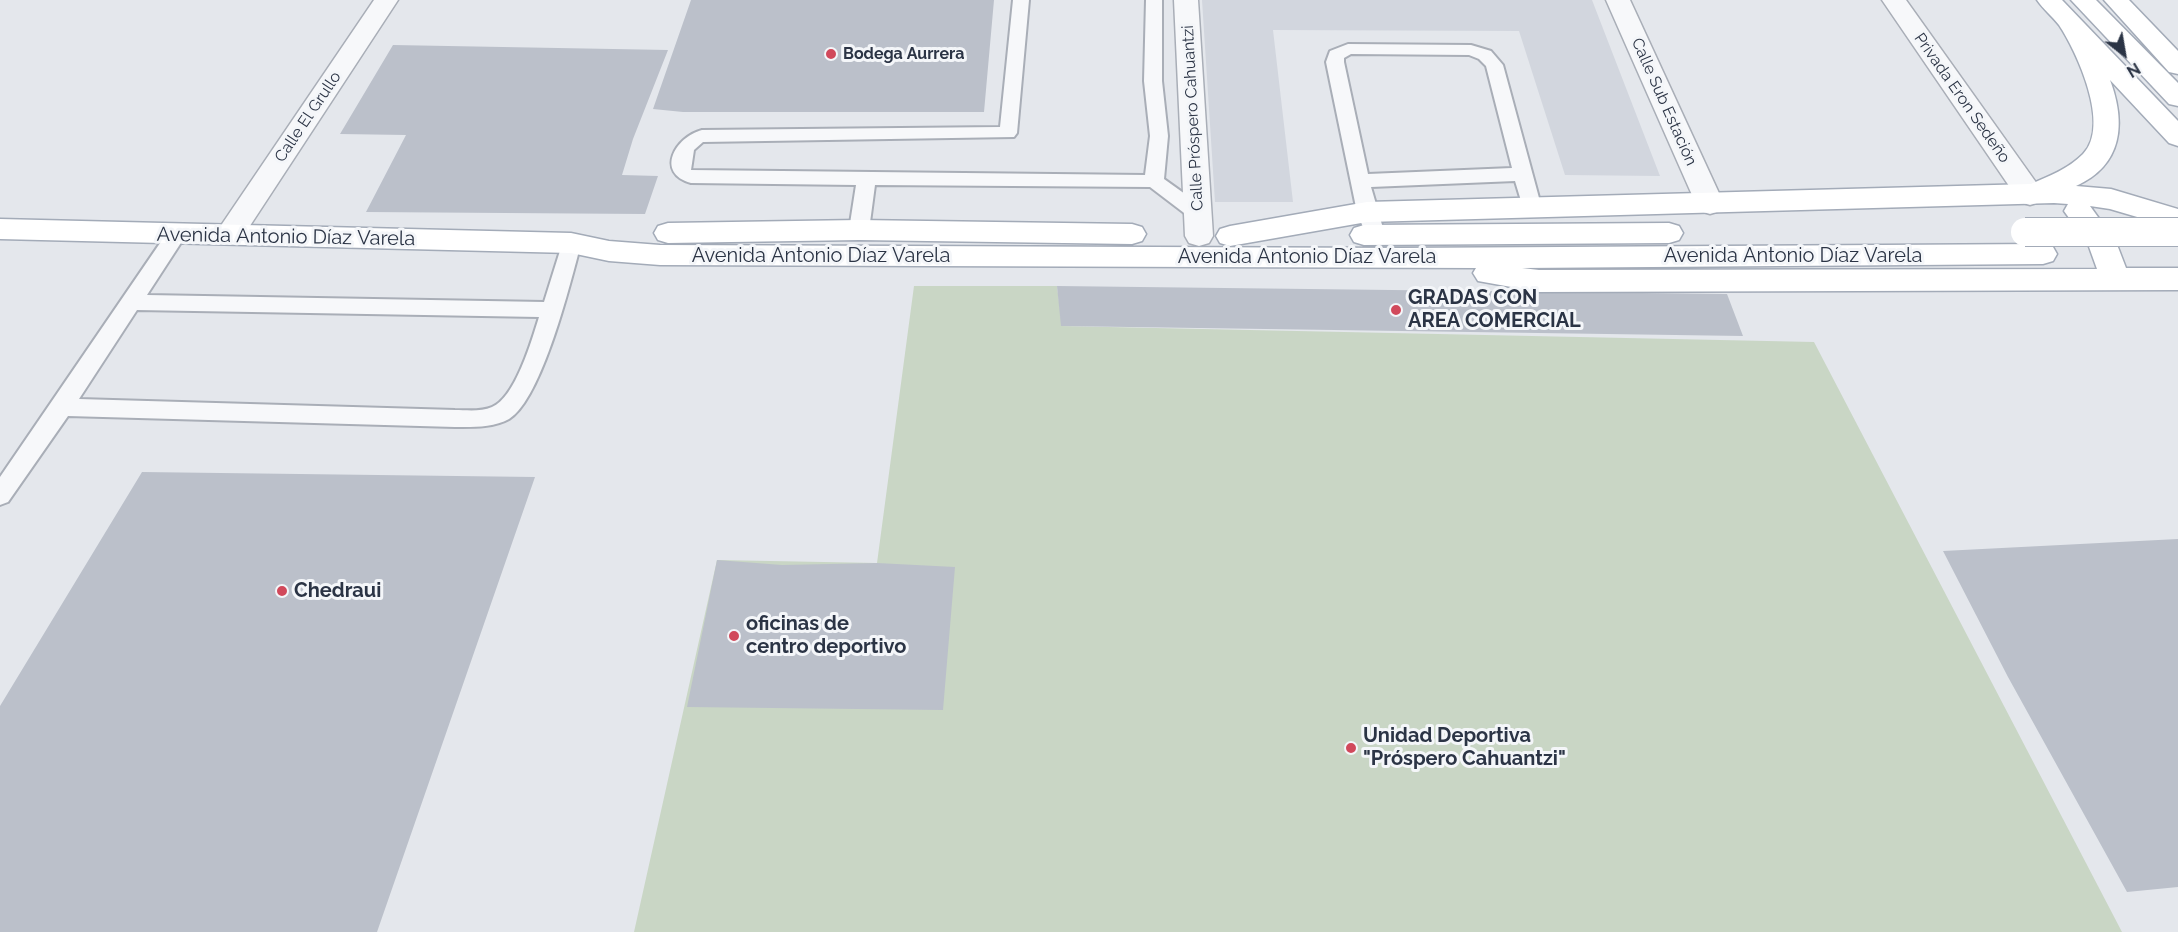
<!DOCTYPE html>
<html>
<head>
<meta charset="utf-8">
<style>
	body { margin:0 }
	#map { position:relative; width:2178px; height:932px; overflow:hidden; background:#e4e7ec; font-family:Raleway,sans-serif }
	canvas { display:block }
	.north { position:absolute; left:2094px; top:24px; width:60px; height:60px; -webkit-text-stroke:4px #f4f6f9; paint-order:stroke; rotate:149deg; font-size:16px; font-weight:700; line-height:24px; text-align:center; color:#2b3445 }
	.north::after { content:''; display:block; margin:auto; width:21px; height:27px; background:#2b3445; clip-path:polygon(50% 0,100% 100%,50% 72%,0 100%) }
</style>
</head>
<body>
<div id="map">
<canvas width="2178" height="932"></canvas>
<div class="north">N</div>
</div>
<script>
const g = document.querySelector('canvas').getContext('2d');
g.lineJoin = 'round';
function fillPath(path, color) { g.fillStyle = color; g.fill(path, 'evenodd'); }
function trace(path, color, width, dash) { g.strokeStyle = color; g.lineWidth = width; g.lineCap = dash ? 'butt' : 'round'; g.setLineDash(dash || []); g.stroke(path); }
function label(font, color, halo, rows, align = 'center') {
  g.font = font + ' Raleway,sans-serif'; g.lineWidth = 6; g.setLineDash([]); g.textBaseline = 'middle'; g.strokeStyle = halo; g.fillStyle = color; for (const [text, x, y, turn = 0] of rows) {
    g.save(); g.translate(x, y); g.rotate((+turn || 0) * Math.PI / 180); g.textAlign = isNaN(turn) ? turn : align; if (halo) g.strokeText(text, 0, 0); g.fillText(text, 0, 0); g.restore();
  }
}
fillPath(new Path2D(`
	M1202,0h390l68,176 -95,-1 -46,-144 -246,-1 20,172h-78z`), '#d2d6de');
fillPath(new Path2D(`
	M914,286h143l5,40 752,16 308,590h-1488l83,-372 160,3z`), '#c9d6c5');
fillPath(new Path2D(`
	M691,0h303l-10,112h-301l-30,-3z
	M393,45l275,5 -35,89 -11,36 36,1 -13,38 -279,-2 40,-77 -66,-1z
	M1057,286l670,8 16,42 -682,-10z
	M142,472l393,5 -158,455h-377v-226z
	M2178,539v348l-51,5 -119,-215 -65,-126z
	M717,560l65,5 95,-2 78,4 -12,143 -256,-3z`), '#bbc0ca');
const lane = new Path2D(`
	M1013,0h16l-12,133 -3,4 -311,5 -9,8 -3,20 454,5 5,-39 -6,-55 2,-81h16v81l6,55 -4,43 42,30 3,5 -3,5h-14l-42,-32 -275,-2 -6,45 -3,5h-14l-3,-5 7,-45 -165,-2c-36,-10 -16,-46 11,-53l298,-3z
	M1348,44l123,1 20,6 12,14 39,144 -3,5h-14l-10,-33 -144,6 14,48 -3,5h-14l-11,-28 -31,-150 4,-11zM1351,54l118,1 10,4 7,7 26,102 -144,6 -24,-112v-4z
	M176,228l7,2 3,5 -39,60 397,7 20,-64h14l3,5c-10,38 -39,156 -72,176 -16,9 -37,8 -54,8l-387,-11 -60,86 -8,3v-28l169,-247zM137,310l402,7c-7,23 -24,81 -47,90 -11,5 -26,3 -37,3l-376,-11z`);
const street = new Path2D(`
	M374,0h24l-158,241 -10,3 -10,-3 -4,-7 4,-7z
	M1174,0h24l15,236 -4,7 -10,3 -10,-3 -4,-7z
	M1606,0h24l94,204 -4,7 -10,3 -10,-3 -4,-7z
	M1882,0h24l134,188 4,7 -4,7 -10,3 -10,-3z`);
const primary = new Path2D(`
	M2037,0h25l116,121v25l-9,-3 -59,-63c16,43 13,85 -34,106l35,3 67,20v20l-68,-20 -20,-3 26,36 10,26h52v22l-639,2 -61,-11 -5,-8 3,-5 -816,-3 -51,-4 -38,-8 -571,-14v-20l571,14 38,8 51,4 740,3 643,-4 10,3 4,7 -4,7 -10,3 -521,4 17,2 558,-1 -9,-25 -24,-33 4,-7 -14,-1 -687,19 -137,24 -10,-3 -4,-7 4,-7 10,-3 137,-24 664,-18c18,-8 37,-15 52,-30 28,-28 -6,-102 -24,-129 -7,-9 -16,-16 -22,-25z
	M2071,0h25l82,83v23l-9,-2z
	M2104,0h25l49,51v23l-9,-2z
	M859,220l273,4 10,3 4,7 -4,7 -10,3 -273,-4 -191,3 -10,-3 -4,-7 4,-7 10,-3z
	M1669,223l10,3 4,7 -4,7 -10,3 -305,2 -10,-3 -4,-7 4,-7 10,-3z`);
trace(lane, '#a9aeb7', 4);
trace(street, '#a9aeb7', 3);
trace(primary, '#a3abb8', 3);
fillPath(lane, '#f7f8fa');
fillPath(street, '#f7f8fa');
fillPath(primary, '#fff');
const primaryBridge = new Path2D(`
	M2025,232h153`);
trace(primaryBridge, '#a3abb8', 30, []);
trace(primaryBridge, '#fff', 28);
for (const [x, y, r, color] of [
	[831,54,6,"#d1495b"],
	[1396,310,6,"#d1495b"],
	[282,591,6,"#d1495b"],
	[734,636,6,"#d1495b"],
	[1351,748,6,"#d1495b"]
]) { const dot = new Path2D(); dot.arc(x, y, r, 0, 2 * Math.PI); g.fillStyle = color; g.fill(dot); trace(dot, '#f4f6f9', 2); }
label('bold 16px', '#2b3445', '#f4f6f9', [
	["Bodega Aurrera",843,54]
], 'left');
label('16px', '#2b3445', '#f4f6f9', [
	["Privada Eron Sedeño",1962,98,55],
	["Calle Sub Estación",1664,102,66],
	["Calle El Grullo",308,117,-56],
	["Calle Próspero Cahuantzi",1193,118,-93]
]);
label('20px', '#2b3445', '#f4f6f9', [
	["Avenida Antonio Díaz Varela",286,237,1],
	["Avenida Antonio Díaz Varela",821,256],
	["Avenida Antonio Díaz Varela",1793,256],
	["Avenida Antonio Díaz Varela",1307,257]
]);
label('bold 20px', '#2b3445', '#f4f6f9', [
	["GRADAS CON",1408,298],
	["AREA COMERCIAL",1408,321],
	["Chedraui",294,591],
	["oficinas de",746,624],
	["centro deportivo",746,647],
	["Unidad Deportiva",1363,736],
	["\"Próspero Cahuantzi\"",1363,759]
], 'left');
</script>
</body>
</html>
